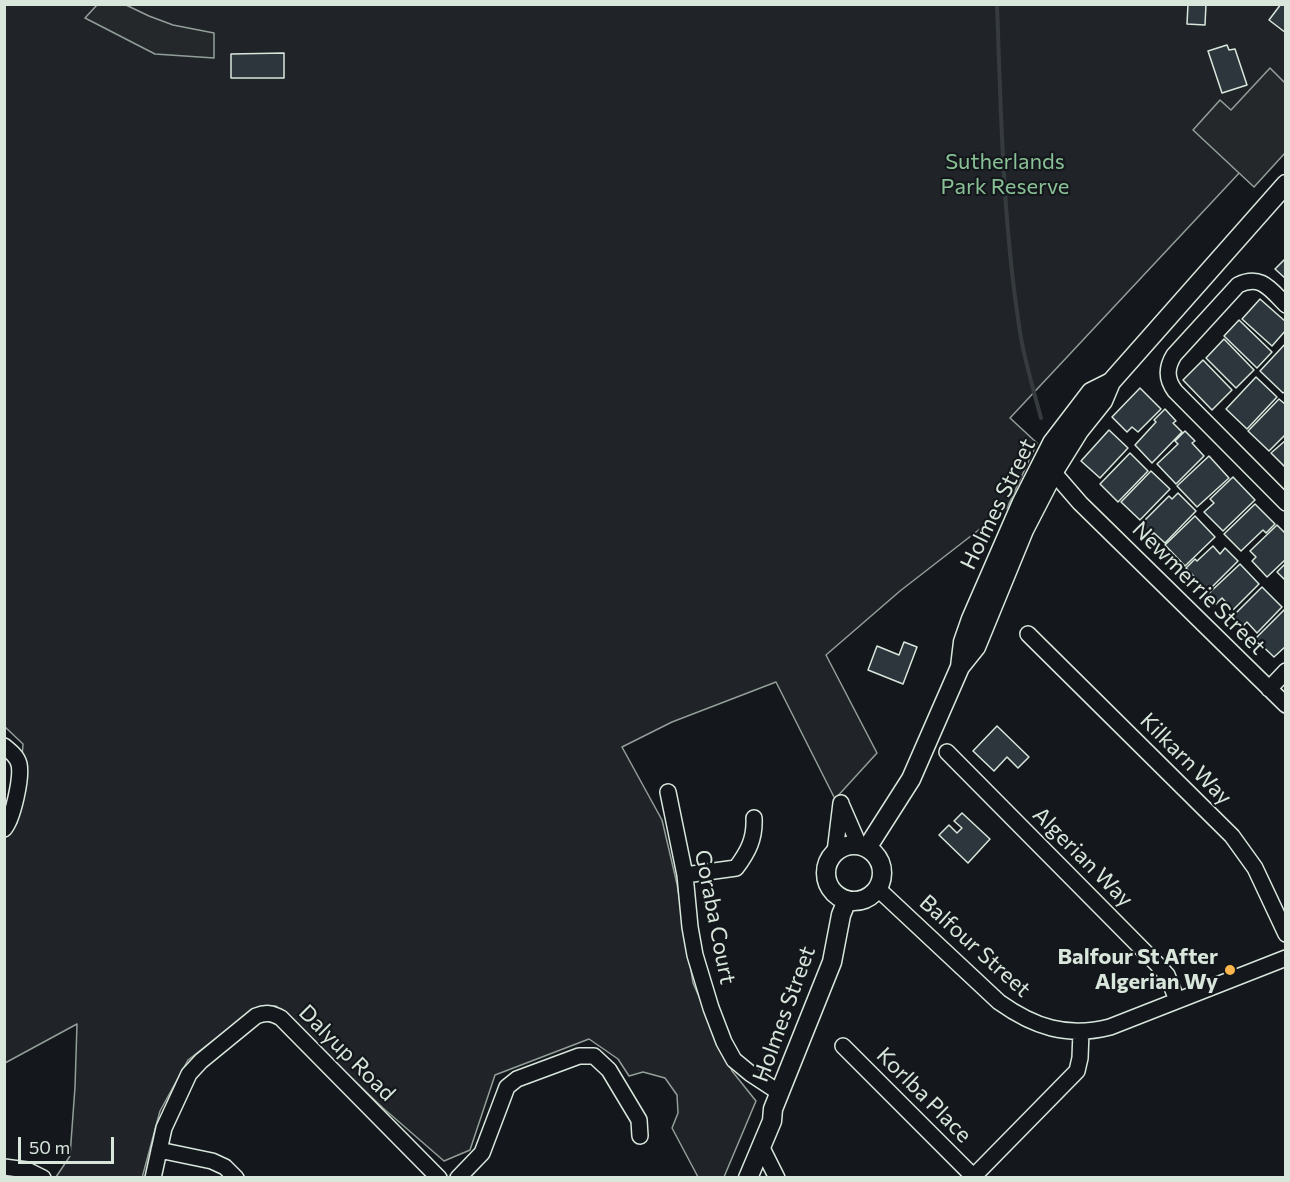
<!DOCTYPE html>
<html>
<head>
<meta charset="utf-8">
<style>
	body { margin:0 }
	#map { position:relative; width:1290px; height:1182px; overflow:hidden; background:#14181c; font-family:Commissioner,sans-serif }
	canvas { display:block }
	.frame { position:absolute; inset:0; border:6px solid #d8e6dc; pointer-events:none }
	.scale { position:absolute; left:18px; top:1137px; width:96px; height:27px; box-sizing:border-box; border:3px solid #d8e6dc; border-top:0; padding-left:8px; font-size:18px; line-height:21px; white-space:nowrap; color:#d8e6dc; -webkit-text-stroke:4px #14181c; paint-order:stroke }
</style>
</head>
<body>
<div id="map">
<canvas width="1290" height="1182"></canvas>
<div class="frame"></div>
<div class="scale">50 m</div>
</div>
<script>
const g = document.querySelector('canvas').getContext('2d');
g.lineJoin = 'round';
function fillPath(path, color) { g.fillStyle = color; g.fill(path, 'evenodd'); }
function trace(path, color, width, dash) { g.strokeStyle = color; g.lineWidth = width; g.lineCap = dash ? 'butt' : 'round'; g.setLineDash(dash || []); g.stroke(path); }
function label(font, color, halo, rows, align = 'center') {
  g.font = font + ' Commissioner,sans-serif'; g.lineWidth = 4.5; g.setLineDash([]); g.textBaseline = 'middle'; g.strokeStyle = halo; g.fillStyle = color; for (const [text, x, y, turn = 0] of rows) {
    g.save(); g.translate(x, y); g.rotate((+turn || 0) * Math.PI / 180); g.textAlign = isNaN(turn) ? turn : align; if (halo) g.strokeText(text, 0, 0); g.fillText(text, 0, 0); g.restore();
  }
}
const green = new Path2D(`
	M5,5h1280v119l-275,294 27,25 -30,65 -107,83 -74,64 51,98 -42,46 -59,-117 -104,40 -50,25 40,73 15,64 16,99 39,88 24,30 -32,76h-26l-26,-49 6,-15 -1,-18 -12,-17 -22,-6 -14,4 -11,-17 -29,-20 -94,36 -25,75 -26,11 -61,-53 -107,-102 -21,2 -67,52 -28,51 -18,67 -86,-1 14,-21 5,-69 2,-63 -72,39v-225l12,-15 6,-79 -19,-18z`);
fillPath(green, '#202428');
trace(green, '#939e99', 1.5);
const parking = new Path2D(`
	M97,5h29l23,11 24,9 41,8v25l-59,-4 -70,-36z
	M1270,68l15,15v70l-31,34 -61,-57 27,-30 11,10z`);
fillPath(parking, '#24282b');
trace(parking, '#939e99', 1.5);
trace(new Path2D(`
	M997,4c4,112 6,224 24,334 5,27 13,54 20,80`), '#363b3e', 4);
const building = new Path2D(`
	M1188,4h18l-1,21 -18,-1z
	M1281,4h5v29l-17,-13z
	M1227,45l2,5 6,-1 12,36 -25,8 -14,-42z
	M284,53v25h-53v-24z
	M1286,258v21l-11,-10z
	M1260,299l26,23v8l-14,16 -30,-27z
	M1239,320l33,32 -15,16 -33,-32z
	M1224,339l30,31 -18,18 -30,-30z
	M1286,343v48l-3,2 -23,-22z
	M1203,360l29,30 -20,20 -29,-30z
	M1256,377l21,20 -30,32 -21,-20z
	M1140,388l21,21 -23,23 -6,-5 -5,5 -15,-15z
	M1279,399l7,6v29l-17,17 -21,-20z
	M1165,409l11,12 -3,2 9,9 -30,31 -17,-18 21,-23 -2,-2z
	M1109,430l19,18 -28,30 -19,-17z
	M1185,431l10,10 -3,2 12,13 -28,28 -19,-20 21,-20 -3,-3z
	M1286,440v28l-15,-15z
	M1130,453l18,18 -30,31 -18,-18z
	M1209,456l20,22 -32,29 -20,-21z
	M1151,471l19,18 -30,31 -19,-18z
	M1233,477l22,23 -32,31 -19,-19 10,-9 -4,-4z
	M1178,493l18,18 -31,32 -11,-10 -5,5 -11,-11 31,-31 3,3z
	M1255,504l20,20 -9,9 -3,-3 -22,21 -17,-17z
	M1195,516l20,21 -30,29 -20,-21z
	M1277,525l9,9v25l-19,18 -15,-16 4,-4 -6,-6z
	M1213,546l7,8 5,-6 13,13 -30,30 -22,-23 9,-9 2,2z
	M1286,563v18l-9,-9z
	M1240,564l19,20 -26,26 -11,-12 -6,6 -9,-9z
	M1262,587l20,20 -25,26 -10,-11 -6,6 -10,-10z
	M1285,609l1,37 -12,11 -19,-18z
	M904,642l13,5 -14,37 -35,-14 9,-24 22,9z
	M997,726l32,31 -11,11 -11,-11 -13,14 -21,-20z
	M962,813l28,26 -22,24 -29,-28 10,-10 8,8 5,-5 -8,-7z`);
fillPath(building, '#2c363c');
trace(building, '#d8e6dc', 1.5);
const minor = new Path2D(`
	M1286,305c-16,-16 -25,-31 -48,-20l-64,70c-8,13 -8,24 1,36l111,112
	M1044,467l10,6 26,30 206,202
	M1028,634l204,202 23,32 31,66
	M1269,689l17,-18
	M4,746c6,5 13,10 15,18 3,13 -6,55 -15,65
	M947,752l209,211 11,12 10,25
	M668,792l17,83 5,52 5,28 16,53 13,34 10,18 17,14 29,19
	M842,806l17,39
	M835,852l6,-49
	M685,875l51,-7c12,-16 19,-29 18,-50
	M877,888l122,114c35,25 68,36 111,25l176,-69
	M843,1046l130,130
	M761,1146l16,32
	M159,1150l53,11 13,6 11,11
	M4,1167l23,3 16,8
	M153,1178l11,-50 25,-54 12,-13 55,-45c10,-4 16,-3 25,2l158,160
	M458,1178l24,-25 25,-66 10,-8 62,-23h15l15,14 30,50 1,16
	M972,1178l105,-107 3,-13 1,-26`);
const major = new Path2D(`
	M960,667l3,-25 8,-23 51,-117 30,-59 39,-51 20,-10
	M826 873a28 28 0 1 1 56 0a28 28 0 1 1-56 0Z
	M867,848l44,-69 49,-112 16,-20 48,-117 32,-62 23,-37 24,-30 8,-19 175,-198
	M748,1178l24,-57 1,-12 59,-147 9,-47 6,-15`);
trace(minor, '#d8e6dc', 18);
trace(major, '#d8e6dc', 21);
trace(minor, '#14181c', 15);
trace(major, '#14181c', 18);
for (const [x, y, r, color] of [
	[1230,970,6,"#ffb74d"]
]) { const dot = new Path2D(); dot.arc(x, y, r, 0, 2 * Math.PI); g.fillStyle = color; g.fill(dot); trace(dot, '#14181c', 2); }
label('22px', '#8ac095', '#14181c', [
	["Sutherlands",1005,162],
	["Park Reserve",1005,187]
]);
label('22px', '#d8e6dc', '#14181c', [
	["Holmes Street",998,504,-64],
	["Newmerrie Street",1199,588,45],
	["Kilkarn Way",1186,759,45],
	["Algerian Way",1083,857,45],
	["Goraba Court",715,917,79],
	["Balfour Street",975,946,42],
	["Holmes Street",784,1014,-70],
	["Dalyup Road",347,1053,45],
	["Korlba Place",924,1095,45]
]);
label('bold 22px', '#d8e6dc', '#14181c', [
	["Balfour St After",1218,957],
	["Algerian Wy",1218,982]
], 'right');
</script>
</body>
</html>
